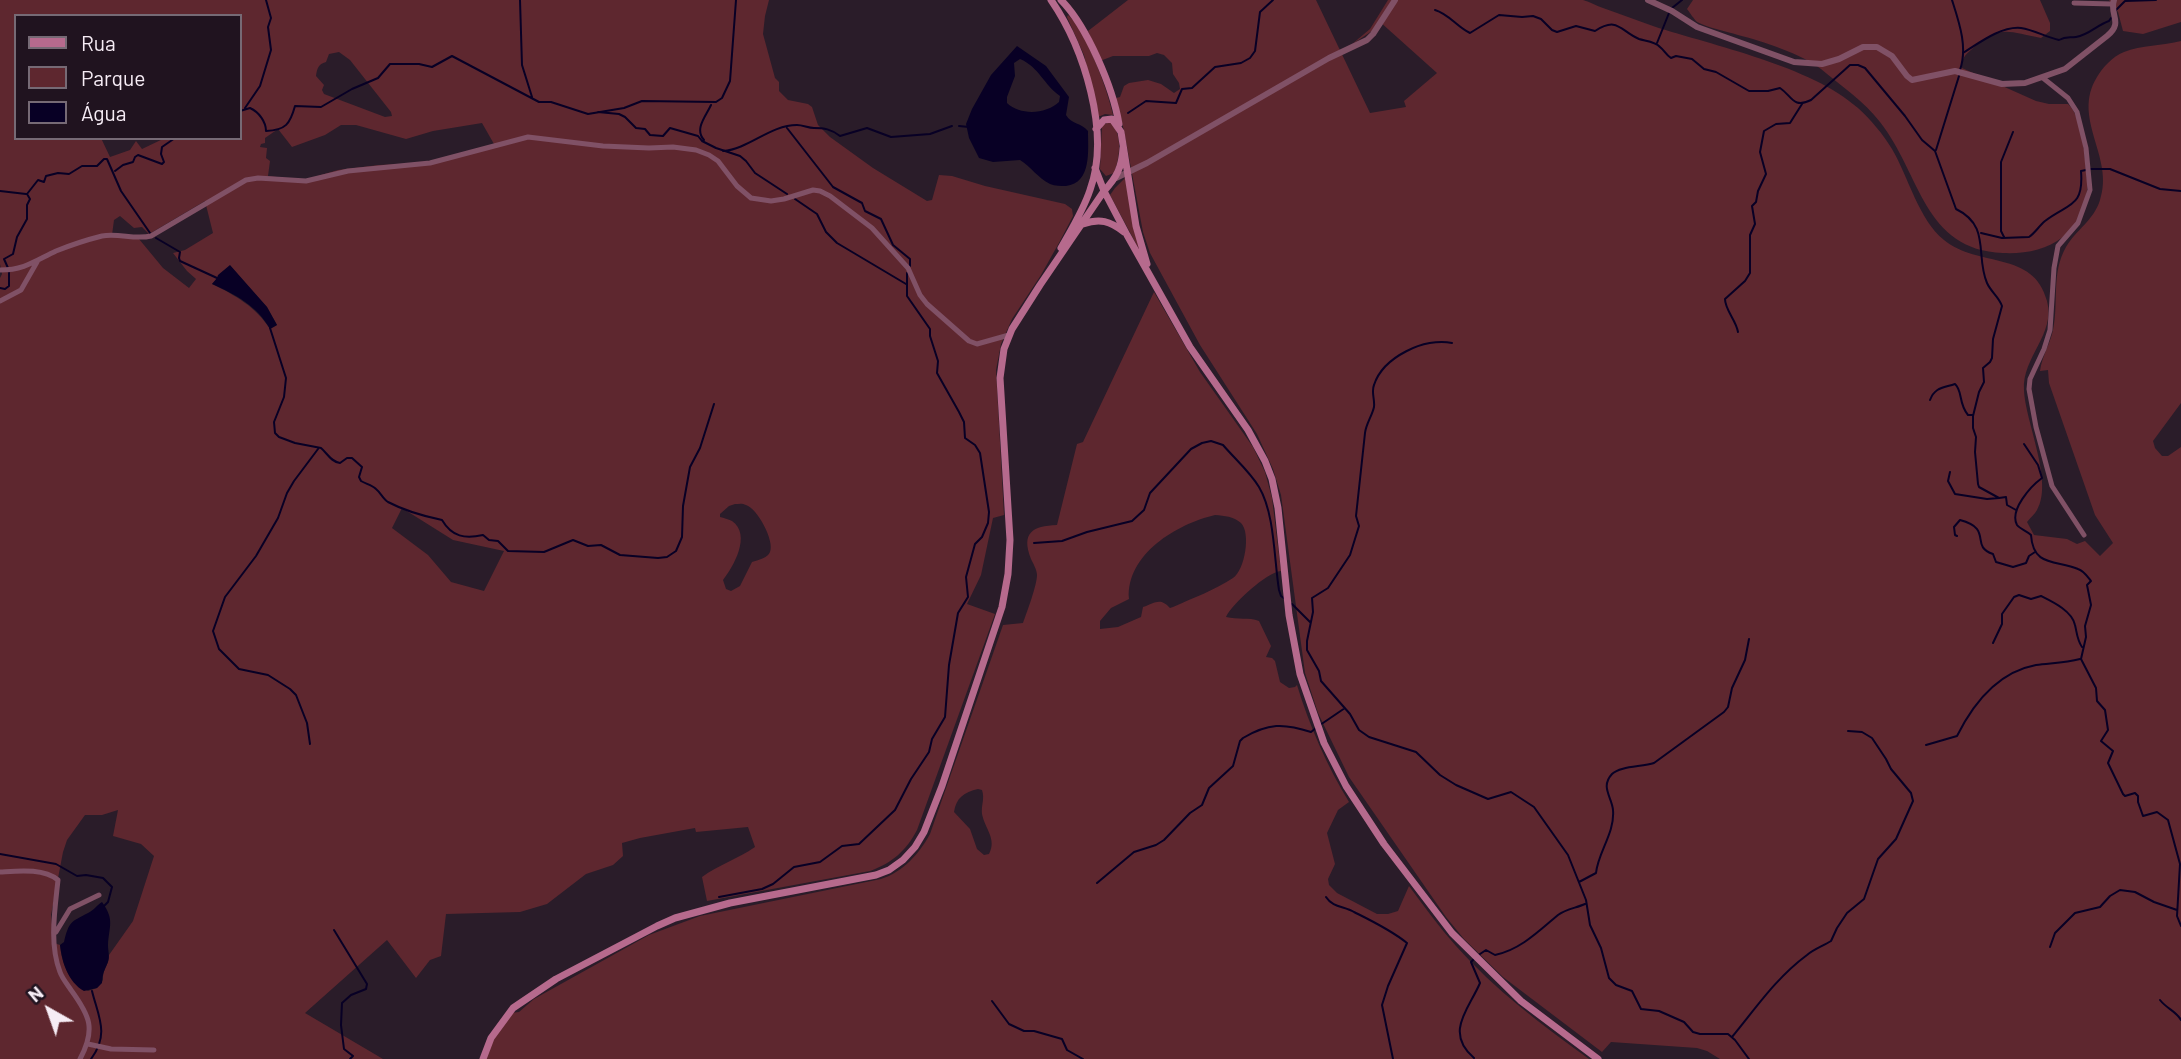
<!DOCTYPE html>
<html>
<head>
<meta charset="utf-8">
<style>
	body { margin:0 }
	#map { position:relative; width:2181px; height:1059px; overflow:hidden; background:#2a1c29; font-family:Barlow,sans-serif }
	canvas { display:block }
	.legend { position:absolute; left:14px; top:14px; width:228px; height:126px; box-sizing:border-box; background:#20131f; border:2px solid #766a75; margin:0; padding:9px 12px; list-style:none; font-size:21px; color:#f6ecf5 }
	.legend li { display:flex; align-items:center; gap:14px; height:35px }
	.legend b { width:35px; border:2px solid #766a75 }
	.north { position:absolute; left:14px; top:975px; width:70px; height:70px; -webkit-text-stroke:5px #20131f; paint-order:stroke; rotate:320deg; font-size:19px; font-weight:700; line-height:28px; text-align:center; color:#f6ecf5 }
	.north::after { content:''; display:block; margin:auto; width:24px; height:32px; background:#f6ecf5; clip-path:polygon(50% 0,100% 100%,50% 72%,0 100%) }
</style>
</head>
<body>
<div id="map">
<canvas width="2181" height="1059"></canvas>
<ul class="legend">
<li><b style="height:9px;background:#b66a8d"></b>Rua</li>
<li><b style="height:19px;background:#5e272f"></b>Parque</li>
<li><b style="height:19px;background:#080025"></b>Água</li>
</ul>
<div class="north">N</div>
</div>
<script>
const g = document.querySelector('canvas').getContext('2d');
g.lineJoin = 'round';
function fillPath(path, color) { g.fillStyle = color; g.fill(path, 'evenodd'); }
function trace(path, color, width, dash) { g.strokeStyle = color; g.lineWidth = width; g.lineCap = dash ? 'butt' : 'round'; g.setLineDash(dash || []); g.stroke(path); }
fillPath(new Path2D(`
	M0,0h769l-4,16 -2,18 12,44 4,4v9l9,9 20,4 4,3 6,18 12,12 43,31 54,33 5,-1 7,-25 13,1 33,10 80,18 7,5 1,7 -13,25 -19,34 -29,44 -11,25 -5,26 8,145 -11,3 -12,57 -14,29 28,10 -78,216c-11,21 -25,33 -47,41l-163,30 -5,-24c16,-12 36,-18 53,-30l-7,-20 -52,5 -1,-4 -55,10 -18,5 1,13 -10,9 -27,9 -39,30 -27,8 -74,2 -5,42 -11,4 -14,18 -29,-38 -82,73 78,46h-383v-781l2,-4 -2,-10zM16,16h224v122h-75l-23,11 -6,-8 -6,9 -20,7 -9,-19h-85zM339,52l11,8 41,52 1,4 -7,1 -61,-23 -2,-4 2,-5 -8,-9c1,-7 2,-12 10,-14l3,-8zM482,123l12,21 -70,19 -45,2 -41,5 -34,10 -36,-4 2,-15 -4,-3 1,-10 -7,-1 1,-3 4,-1v-5l13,-9 14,18 33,-12 16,-10h15l50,14 27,-8zM205,201l8,32 -28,17 -12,3 14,18 9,8 -7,9 -26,-20 -24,-29 -27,-4 2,-15 6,-4 14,12 8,-1 7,7zM230,266l37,41 10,18 -7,4c-14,-22 -35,-34 -58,-45zM735,504c4,0 7,-1 11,1 11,3 29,36 24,47 -2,6 -12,8 -18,10l-12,24 -9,5 -5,-2 -3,-9c10,-13 29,-45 9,-59 -4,-2 -8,-3 -12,-4v-3l9,-8zM402,508l51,32 51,11 -20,40 -33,-9 -23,-27 -36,-27zM118,810l-5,26 28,8 13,12 -21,65 -24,34c0,10 -7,15 -6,25l-6,8 -9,3c-19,-9 -26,-26 -28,-46l-6,-2 -3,-28 12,-63 4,-12 18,-25h17z
	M1128,0h188l54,113 36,-6 -2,-6 33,-28 -58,-52 -7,10 -21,14 19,-16 18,-29c46,0 91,0 137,0 17,0 42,0 58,0 7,2 14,6 20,8 17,6 33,12 50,18 61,20 158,40 205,82 13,12 25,26 34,41 16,27 27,71 52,91 34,28 90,10 103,61 9,33 -25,56 -23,89 1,31 30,92 13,120 -2,4 -7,8 -10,12l7,13 33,4 10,5 8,-3 15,15 13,-13 -18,-28 -46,-132 -1,-13 -8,1c2,-15 10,-27 13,-41 6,-28 -2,-57 13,-83 10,-17 28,-27 34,-47 15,-43 -29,-81 -3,-123 6,-10 15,-20 27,-25 17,-7 39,-6 57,-11v362l-28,38 2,7 7,8h6l13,-9v612h-461l-13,-8 -10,-3 -86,-6 -9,10 -99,-75 -39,-38 -18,-22 -97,-140 -31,-64 -13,-40 -24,-178 -8,-26 -16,-35 -57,-89 -50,-92 -7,-21 -19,-101 -8,-33 4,-1 4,-11 5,-3 19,-3 13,4 13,9 6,-4 -1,-6 -6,-9 -1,-11 -8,-8 -7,-2 -8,3h-36l-13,5 -12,-30z
	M1693,0h347l10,23v8l-9,7c-33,-6 -41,-14 -69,11 -7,6 -11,10 -10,19l74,33 13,3h19c15,13 17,56 19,76 2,19 -8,45 -24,57 -17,13 -38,17 -60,16 -80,-3 -82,-79 -123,-131 -16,-21 -39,-36 -59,-53 -19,-15 -59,-28 -83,-34 -12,-4 -30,-7 -41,-13 -3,-3 -7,-9 -10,-13z
	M2109,0h72v22l-38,12 -20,-3 -5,-19z
	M1068,15c18,15 40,76 45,100l-8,-1 -7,3 -14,-62 -17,-38z
	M1110,122c13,11 10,36 4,51l-8,3 -6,-7 2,-44z
	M1125,178l16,75 -31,-58 5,-7z
	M1154,292l46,80 53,75 12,25 7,26 9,73c-14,1 -49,33 -55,46 11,3 23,0 33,4l12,25 -5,11 6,1 3,3 5,21 9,6 6,-1 2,-2c12,40 30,81 52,117l-11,8 -11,23 8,31 -7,15 1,6 8,8 40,21h11l10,-3 11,-25c15,20 30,41 47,60 39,44 86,79 133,113h-1107l28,-46 9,-1 15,-13 115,-64 51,-19 181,-37c22,-7 38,-25 49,-45l73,-209 20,-2c4,-11 14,-38 14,-48 0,-5 -4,-12 -6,-16 -10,-26 1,-33 26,-34l20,-81 6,-2zM1215,515c10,1 18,1 26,8 10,10 4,47 -8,55 -18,12 -40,20 -60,29l-3,1c-10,-11 -15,-5 -27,-1l-2,10 -23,10 -18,2v-8l11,-13 18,-9c-3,-45 48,-75 86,-84zM978,789l4,1c3,9 -1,15 0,24 3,15 15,25 7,40l-5,1 -7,-6 -7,-20 -16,-17c2,-14 10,-20 24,-23z`), '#5e272f');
fillPath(new Path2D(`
	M1017,46l29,20 23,31 -3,18c5,9 16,8 22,16 0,19 4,52 -22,55 -5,0 -11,0 -16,-2 -12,-6 -19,-17 -30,-24l-27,2 -14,-4 -10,-20 -3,-14 6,-15 19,-34zM1020,59c19,8 24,26 40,37l-1,6c-13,12 -38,14 -52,1v-6l8,-21 -1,-13z
	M230,265l37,42 10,18 -7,4c-12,-22 -35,-35 -58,-45l5,-6 1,-3z
	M102,902c13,18 7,24 6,43 0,6 2,11 0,17 -4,10 -5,9 -6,21l-5,5 -13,3c-16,-9 -22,-29 -24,-46l4,-3c5,-21 7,-20 24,-29 5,-2 9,-8 14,-11z`), '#080025');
trace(new Path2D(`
	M520,0l2,65 10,32
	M1952,0c7,22 16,47 8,70
	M1672,8l10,-8
	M1435,10c14,4 22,17 35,23l29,-18 23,2 11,-1 8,3 11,11 5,2 19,-6 19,5c23,-15 25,0 44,8 6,2 16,2 21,8 5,4 5,7 11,11l5,-2 16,3 12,10 12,3 33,19h19l12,-3c12,8 13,21 31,12l39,-35h8l7,3 40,48 17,24 13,11 21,58c35,17 19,46 31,74 4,9 12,14 15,23l-9,33 -1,19 -2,4 -7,6 1,14 -5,10 -6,24v12l3,9 -1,15 3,32 1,3 20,11 7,-1 1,8 9,5
	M2116,10l9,-9 31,-1
	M1657,43l12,-30
	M1963,53c16,-10 38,-27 58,-25 13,2 25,9 38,12 7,-4 10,-2 17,-3 13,-2 21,-12 33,-16l2,-3
	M245,108l15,-22 11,-36 -3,-23 3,-9 -5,-18
	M240,111l10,-3c9,4 16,14 16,23 20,-1 24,-7 29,-25l26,1 31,-18 26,-11 12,-14h29l13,3 20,-11 87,46h12l37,12 36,-6 18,-7 74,1 6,-4 8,-17 6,-81
	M598,112l21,2 6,3 11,11 9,1 5,6 13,1 7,-8 28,8 4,5 14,7 24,8 6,5 9,12 32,21
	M1128,113l18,-12 30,2 6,-14 10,-1 23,-21 26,-4 9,-5 5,-7 5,-39 13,-12
	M959,126l10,1
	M787,128l46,59 29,16 3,8 16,8 12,26 17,14v7
	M704,140c-10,-11 2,-24 7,-35
	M1936,150l23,-74
	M723,151c26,-2 47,-26 74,-26 6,0 11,3 17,3 10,0 17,1 26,8l27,-8 24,9 39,-3 22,-8
	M2091,169h19l50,20 21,2
	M115,171l8,-6 10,-3 2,-5 3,-2 24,9 2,-2 -3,-8 1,-7 13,-9
	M0,191l26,3
	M795,199l22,15 9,18 11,11 69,41
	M1981,233l21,5 27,-1c6,-4 10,-11 16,-16 23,-18 39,-13 36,-50l5,-1
	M2004,237l-3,-6v-69l12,-30
	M156,238l24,14 -1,6 1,3 37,17
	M8,268l-4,-9 9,-5 4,-17 10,-18v-14l3,-6 -3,-5 11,-14 6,2 2,-6 12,-3 11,1 13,-8h15l7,-7h3l14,32 29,42
	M0,288l5,1 4,-3v-13
	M270,328l16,50 -2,19 -10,25 1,11 4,4 16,6 26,5c6,5 10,14 19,15l7,-5h5l10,9 -3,10 2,4c5,3 11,4 15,8 5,4 7,10 12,13 17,9 35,14 54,18 10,17 23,19 41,15l6,5 9,1 10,10 36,1 29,-12 15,6 13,-1 19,10 38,3 9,-1 9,-6 6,-14 1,-31 7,-39 10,-19 14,-44
	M1738,332c-2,-12 -13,-22 -13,-33l20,-18 5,-8v-38l5,-11 -3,-18 4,-4 2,-11 8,-17 -6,-22 4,-21 12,-7 14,-1 12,-19
	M1452,343c-27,-6 -69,14 -78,42 -3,7 1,14 0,22 -2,9 -8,17 -9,26l-9,83 3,10 -9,29 -22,33 -16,10 1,14 -6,29v9l12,21 2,10 29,33 9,16 10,7 47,15 24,23 16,10 32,14 23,-7 23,15 34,48 18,45 4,25 11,23 8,30 7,7 16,6 9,18 18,2 25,11 9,10 7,2h28l7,6 14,19
	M1930,400c5,-13 13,-12 25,-16 8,7 3,19 13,31h4
	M2024,444l14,21 4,13c-11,8 -33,32 -25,47 3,4 10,6 14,10 2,32 25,25 47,34 6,2 9,7 13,12l-4,4 4,20 -6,21 1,11 -5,22 15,29 1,13 8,9 3,20 -7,11 12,10 -5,12 15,31 2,2 10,-3 3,3v6l5,14 14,-4 11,8 12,44 -3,52 4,10
	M1950,472l-2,9 7,13 32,5 12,-1
	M1957,536l-2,-1 -1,-8 6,-7c34,9 9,26 33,34l3,8 17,5 13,-4 3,-7 6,-4
	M1034,543l28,-2 25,-9 45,-11 12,-11 6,-17 41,-44 11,-6 9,-2 12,4c12,14 27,27 36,42 16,27 15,73 20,103l2,6 4,3
	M1292,604l18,18
	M1993,643l9,-19v-10l12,-17 5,-2 12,4 10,-3c12,6 31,15 34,29 2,8 2,15 7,22
	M1320,725l25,-17
	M310,744l-3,-21 -11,-28 -6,-6 -22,-14 -29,-6 -20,-20 -6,-18 12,-34 31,-41 22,-38 9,-25 7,-12 24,-32
	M1926,745l31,-9c16,-32 41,-64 79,-71 15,-2 29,-2 44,-6
	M0,854l56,10 21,12 9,-1 17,3 9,9 -4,15 -4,4
	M1579,882l17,-9c2,-21 19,-40 17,-63 -1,-13 -13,-23 -1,-36 8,-8 30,-7 42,-11l70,-51 4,-5 4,-19 13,-28 4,-21
	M1097,883l37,-31 22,-7 8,-5 26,-27 12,-8 7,-17 24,-22 7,-25 3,-3c25,-15 41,-15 68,-6l5,-4
	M719,897l43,-8 11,-5 21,-17 26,-5 22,-16 17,-2 36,-34 16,-31 18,-27 3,-13 13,-22 4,-52 9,-52 10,-16 -2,-20 9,-33 7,-7 6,-14 1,-11 -9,-59 -5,-8 -10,-7 -1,-16 -5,-10 -22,-39 1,-12 -8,-25v-7l-23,-33v-23
	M1326,897c7,11 18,9 28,15 18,9 37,18 53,31l-19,43 -6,19 11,54
	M334,930l33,54 -1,5 -15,6 -9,8 -1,22 3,24 9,7 -3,3
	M2050,947l5,-14 20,-20 25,-6 10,-11 10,-6 15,2 19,10 23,8
	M1480,954l6,-4 9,5c25,-5 44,-24 63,-40 8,-6 18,-7 27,-11
	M2160,1000c7,9 16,11 21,20
	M992,1001l17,23 15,7h10l28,8 5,11 16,9
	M1732,1037c24,-29 44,-59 75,-82 7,-6 16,-9 24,-14l6,-13 10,-15 17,-14 14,-40 18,-20 17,-38 -2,-8 -20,-24 -5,-10 -14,-21 -10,-6 -14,-1
	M1474,1058c-30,-26 -5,-49 6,-75l-9,-21 4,-4
	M91,1059c19,-25 7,-43 1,-68`), '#080025', 2);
trace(new Path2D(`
	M2074,3l38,1
	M2043,78l25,20 9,14 9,36 4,42 -12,33 -20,23 -4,22 -4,62 -6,19 -14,30 -1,10 7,38 16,59 32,49
	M0,270c24,0 35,-9 56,-19 15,-6 30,-11 46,-15 17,-3 33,4 49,0l95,-56 12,-2 48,3 42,-10 82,-8 98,-26 75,9 46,2 24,-1 23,3 13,5 9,6 19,25 14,12 20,3 13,-2 29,-9 7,1 10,5 42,32 36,40 12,27 7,9 42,37 8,3 32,-9
	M0,301l21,-11 16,-28
	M0,872c18,-1 43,-4 58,8 -3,29 -9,64 2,92 2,6 7,12 11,18 19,26 25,39 9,69
	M56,932l14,-23 29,-14
	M88,1044l23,5 43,1`), '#805166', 5);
trace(new Path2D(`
	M1648,0l24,11 25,16 97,35 28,2 17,-5 24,-12h14l15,9 15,20 5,4 43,-9 47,13 23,-1 40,-14 42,-33c17,-14 2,-21 7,-36
	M1116,178l31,-15 182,-105 38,-18 6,-6 22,-34`), '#805166', 6);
trace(new Path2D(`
	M1051,0c33,48 60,133 39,190 -7,21 -19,40 -29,58
	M1061,0c26,26 52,88 58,124
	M1096,129l8,-9 8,-1 9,13 15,94 11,38
	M1095,168l9,23 23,44 63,112 58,83 17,31 7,18 6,29 11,107 11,59 24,69 22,43 38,58 68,89 69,68 77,58
	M1083,224c17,-6 27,-3 41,8
	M483,1059l8,-21 22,-30 43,-29 101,-53 18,-8 55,-15 146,-28 13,-5 14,-10 12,-13 9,-15 18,-46 60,-179 6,-33 2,-34 -10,-162 4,-29 8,-20 28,-44 64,-94c13,-14 18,-24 19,-43`), '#b66a8d', 7);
</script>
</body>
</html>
